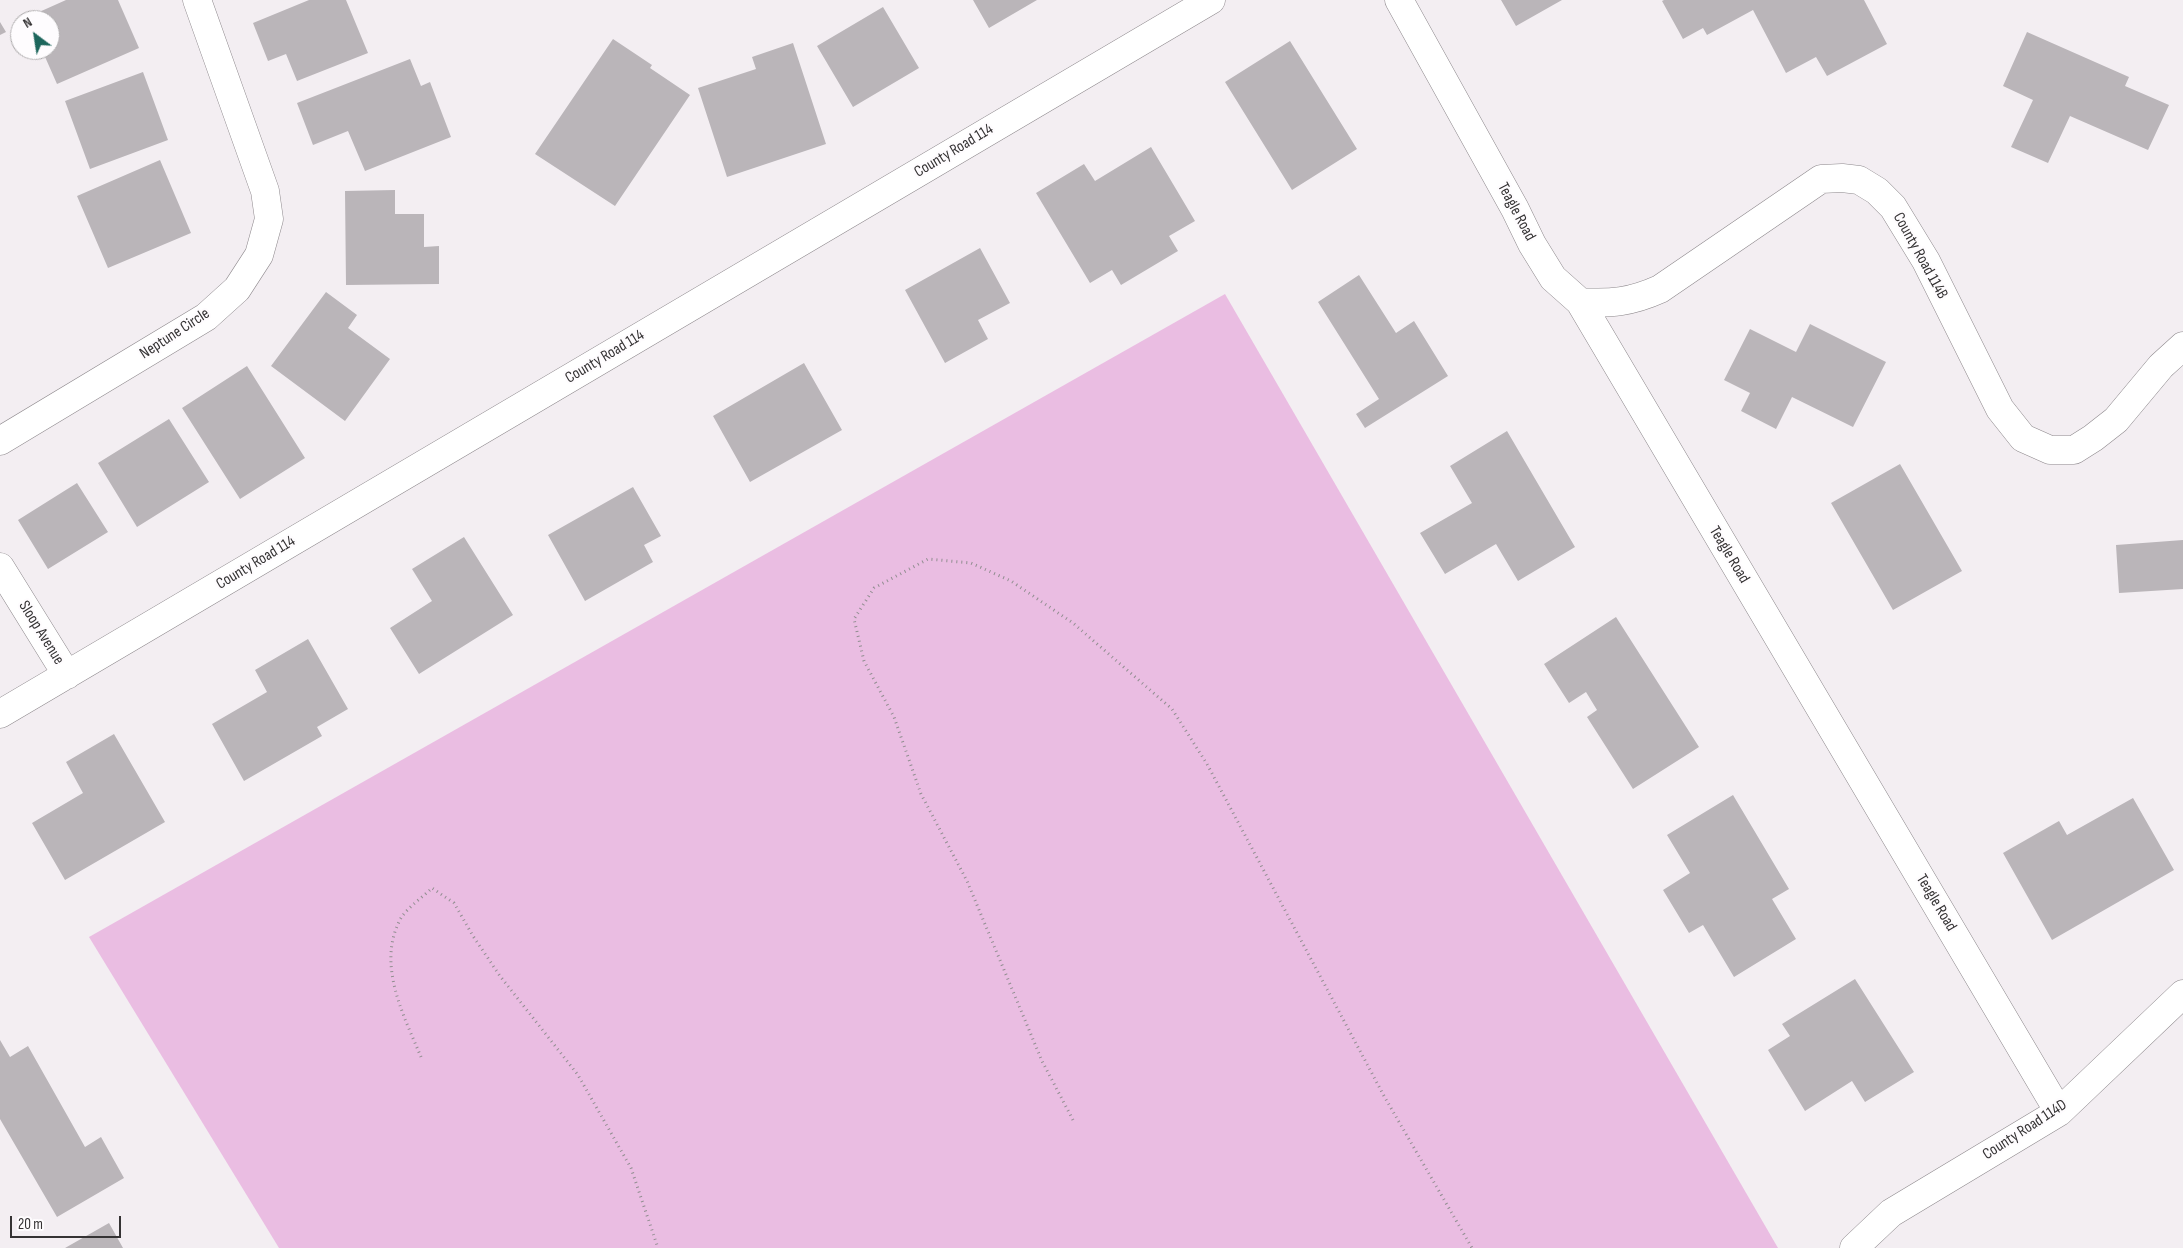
<!DOCTYPE html>
<html>
<head>
<meta charset="utf-8">
<style>
	body { margin:0 }
	#map { position:relative; width:2183px; height:1248px; overflow:hidden; background:#f3eef2; font-family:"Sofia Sans Condensed",sans-serif }
	canvas { display:block }
	.north { position:absolute; left:10px; top:10px; width:50px; height:50px; box-sizing:border-box; background:#fefcfe; border:1px solid #aeacad; border-radius:50%; rotate:329deg; font-size:14px; font-weight:700; line-height:20px; text-align:center; color:#353334 }
	.north::after { content:''; display:block; margin:auto; width:18px; height:22px; background:#1d665c; clip-path:polygon(50% 0,100% 100%,50% 72%,0 100%) }
	.scale { position:absolute; left:10px; top:1216px; width:111px; height:22px; box-sizing:border-box; border:2px solid #353334; border-top:0; padding-left:6px; font-size:15px; line-height:18px; white-space:nowrap; color:#353334; -webkit-text-stroke:4px #fefcfe; paint-order:stroke }
</style>
</head>
<body>
<div id="map">
<canvas width="2183" height="1248"></canvas>
<div class="north">N</div>
<div class="scale">20 m</div>
</div>
<script>
const g = document.querySelector('canvas').getContext('2d');
g.lineJoin = 'round';
function fillPath(path, color) { g.fillStyle = color; g.fill(path, 'evenodd'); }
function trace(path, color, width, dash) { g.strokeStyle = color; g.lineWidth = width; g.lineCap = dash ? 'butt' : 'round'; g.setLineDash(dash || []); g.stroke(path); }
function label(font, color, halo, rows, align = 'center') {
  g.font = font + ' "Sofia Sans Condensed",sans-serif'; g.lineWidth = 4.5; g.setLineDash([]); g.textBaseline = 'middle'; g.strokeStyle = halo; g.fillStyle = color; for (const [text, x, y, turn = 0] of rows) {
    g.save(); g.translate(x, y); g.rotate((+turn || 0) * Math.PI / 180); g.textAlign = isNaN(turn) ? turn : align; if (halo) g.strokeText(text, 0, 0); g.fillText(text, 0, 0); g.restore();
  }
}
fillPath(new Path2D(`
	M1225,294l553,954h-1499l-190,-311z`), '#eabde2');
fillPath(new Path2D(`
	M66,0h52l21,48 -82,36 -15,-34h8v-30h-21l-1,-3z
	M309,0h37l22,53 -71,28 -11,-27 -18,7 -15,-38z
	M973,0h64l-48,28z
	M1501,0h61l-46,26z
	M1664,0h200l23,44 -60,32 -11,-19 -30,16 -33,-63 -46,25 -4,-7 -20,11 -21,-38z
	M883,7l36,61 -66,39 -36,-61z
	M0,22l6,10 -6,3z
	M2027,32l102,45 -4,9 44,19 -21,45 -78,-34 -22,47 -37,-16 22,-47 -30,-14z
	M613,39l39,26 -2,3 40,27 -75,111 -80,-52z
	M1290,41l67,108 -65,41 -67,-108z
	M793,43l33,101 -99,33 -29,-89 58,-19 -4,-12z
	M410,59l11,27 9,-4 21,55 -86,34 -17,-40 -35,14 -16,-42z
	M143,72l25,68 -78,29 -25,-68z
	M1151,147l44,74 -26,15 9,15 -57,34 -9,-15 -22,13 -54,-90 48,-29 11,17z
	M160,160l31,73 -83,35 -31,-72z
	M395,190v24h29v33l15,-1v38l-93,1 -1,-94z
	M980,248l30,55 -32,17 10,19 -43,24 -40,-73z
	M1359,275l37,58 18,-12 34,55 -83,52 -9,-14 23,-15 -61,-97z
	M326,292l31,23 -9,13 42,31 -45,62 -74,-55z
	M1810,324l76,38 -33,65 -61,-30 -16,32 -35,-18 9,-18 -26,-13 26,-51 46,23z
	M804,363l38,67 -92,52 -37,-66z
	M247,366l58,92 -65,41 -58,-91z
	M169,419l40,63 -72,45 -39,-64z
	M1507,431l68,116 -57,34 -22,-37 -51,30 -25,-41 52,-30 -22,-37z
	M1900,464l62,107 -69,39 -62,-107z
	M77,483l31,49 -60,37 -30,-49z
	M633,487l28,49 -17,9 9,17 -68,39 -37,-66z
	M464,537l49,78 -94,59 -29,-46 42,-27 -20,-32z
	M2183,540v49l-64,4 -3,-48z
	M1616,617l83,130 -66,42 -46,-72 10,-7 -11,-18 -17,11 -25,-39z
	M308,639l40,70 -31,18 5,9 -78,45 -32,-57 55,-32 -12,-22z
	M114,734l51,88 -100,58 -33,-57 51,-30 -17,-31z
	M1733,795l56,94 -17,10 24,40 -62,38 -31,-52 -14,8 -26,-43 27,-17 -23,-38z
	M2133,798l41,72 -122,70 -49,-87 56,-32 8,14z
	M1855,979l59,93 -49,30 -13,-21 -47,30 -37,-61 22,-14 -8,-12z
	M0,1040l10,17 18,-11 57,101 16,-10 23,41 -67,39 -57,-98z
	M109,1223l14,25h-58z`), '#bab5b9');
const minor = new Path2D(`
	M1399,0l116,209 17,35 21,34 27,24 479,810
	M1580,302c31,2 51,0 80,-13l161,-110 21,-1 17,2 18,11 16,16 33,54 74,148 23,29 27,12h24l19,-12 23,-18 45,-54 22,-20
	M0,441l206,-124 31,-28 22,-34 10,-36 -4,-28 -68,-191
	M0,567l67,108
	M0,714l1211,-714
	M1854,1248l37,-35 168,-101 124,-118`);
trace(minor, '#8d888c', 29);
trace(new Path2D(`
	M421,1057c-18,-43 -45,-94 -20,-139 7,-11 22,-21 31,-30l22,15 19,33 27,40 78,99 53,93 27,80
	M1073,1120l-31,-59 -75,-180 -46,-87 -27,-77 -30,-56 -10,-42 20,-31 54,-29 43,4 40,18 62,42 99,86 35,55 177,332 88,152`), '#928e91', 3, [1, 4]);
trace(minor, '#fff', 28);
label('16px', '#353334', '#fefcfe', [
	["County Road 114",954,151,-31],
	["Teagle Road",1516,212,62],
	["County Road 114B",1920,256,61],
	["Neptune Circle",175,334,-33],
	["County Road 114",605,357,-31],
	["Teagle Road",1729,555,59],
	["County Road 114",256,563,-31],
	["Sloop Avenue",41,633,58],
	["Teagle Road",1936,903,59],
	["County Road 114D",2025,1130,-33]
]);
</script>
</body>
</html>
